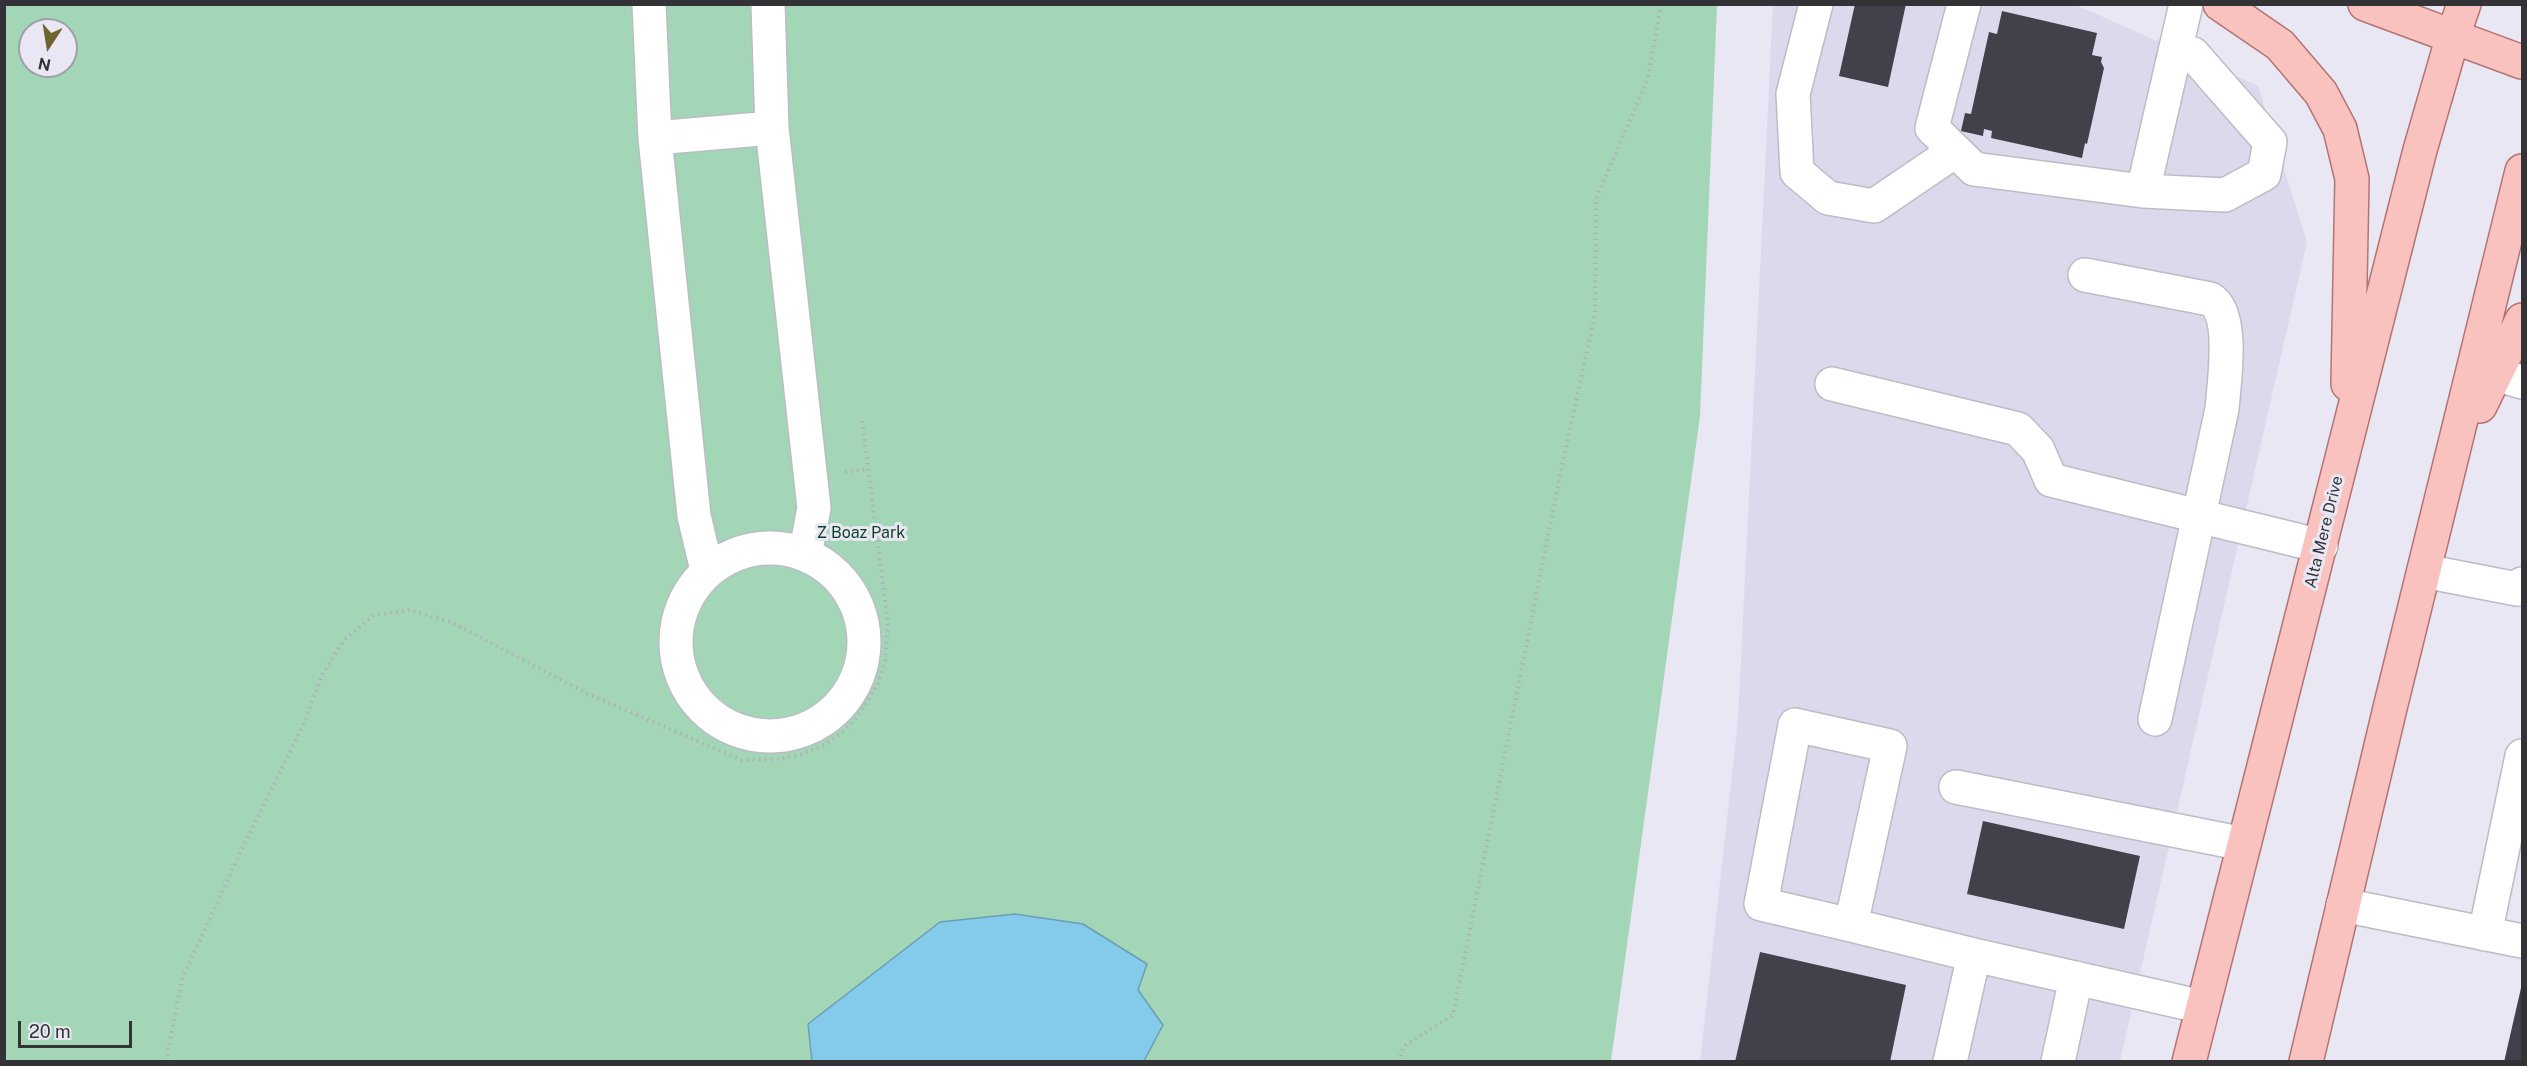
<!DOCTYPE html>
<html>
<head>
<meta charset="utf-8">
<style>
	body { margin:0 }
	#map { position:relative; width:2527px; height:1066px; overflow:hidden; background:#e8e7f3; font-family:"Public Sans",sans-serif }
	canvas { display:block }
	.frame { position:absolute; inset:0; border:6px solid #333337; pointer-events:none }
	.north { position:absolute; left:18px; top:18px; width:60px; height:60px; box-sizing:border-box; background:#e8e7f3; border:2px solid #a09fa8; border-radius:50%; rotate:192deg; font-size:16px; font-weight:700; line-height:24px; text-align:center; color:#333337 }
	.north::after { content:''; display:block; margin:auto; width:21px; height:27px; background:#6f6330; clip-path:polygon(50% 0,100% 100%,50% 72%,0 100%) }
	.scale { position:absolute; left:18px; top:1021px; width:114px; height:27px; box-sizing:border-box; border:3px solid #333337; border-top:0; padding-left:8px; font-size:18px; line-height:21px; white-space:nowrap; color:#333337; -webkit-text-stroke:4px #e8e7f3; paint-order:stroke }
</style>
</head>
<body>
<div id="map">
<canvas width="2527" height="1066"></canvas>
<div class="frame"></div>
<div class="north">N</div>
<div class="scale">20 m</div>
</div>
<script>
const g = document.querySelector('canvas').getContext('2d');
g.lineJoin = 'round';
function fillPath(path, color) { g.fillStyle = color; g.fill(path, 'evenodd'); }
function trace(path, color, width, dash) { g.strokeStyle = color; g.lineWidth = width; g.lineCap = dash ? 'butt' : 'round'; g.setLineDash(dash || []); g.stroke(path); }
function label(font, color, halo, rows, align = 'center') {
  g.font = font + ' "Public Sans",sans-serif'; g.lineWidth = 6; g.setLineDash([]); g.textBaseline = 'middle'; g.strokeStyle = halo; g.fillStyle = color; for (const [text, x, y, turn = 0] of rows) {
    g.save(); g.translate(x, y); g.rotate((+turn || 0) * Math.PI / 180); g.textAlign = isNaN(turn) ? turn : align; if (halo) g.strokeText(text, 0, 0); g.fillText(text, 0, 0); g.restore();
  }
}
fillPath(new Path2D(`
	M1773,5h303l182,81 49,156 -187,819 -420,1 38,-342z`), '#dbdaec');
fillPath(new Path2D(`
	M5,5h1712l-17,411 -89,645 -1606,1zM30,30h36v36h-36z`), '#a3d6b6');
const water = new Path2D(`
	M1015,914l68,10 64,40 -9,26 25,35 -19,36h-332l-4,-37 132,-102z`);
fillPath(water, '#84caeb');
trace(water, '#6c9db5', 1.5);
fillPath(new Path2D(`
	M1855,4h51l-18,83 -49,-11z
	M2002,11l95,22 -5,22 10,2 -1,5 3,6 -17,76 -2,-1 -3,15 -91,-20 1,-7 -8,-2 -1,7 -22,-5 4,-18 6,1 18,-82 8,2z
	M1983,821l157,35 -16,73 -157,-35z
	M1760,952l146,33 -16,77h-155z
	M2521,988h1v74h-18z`), '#40414a');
const minor = new Path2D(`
	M649,4l6,134 39,378 13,54
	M768,4l4,124 42,380 -9,47
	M1816,4l-23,90 4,78 31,26 46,8 81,-55
	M1964,4l-32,124 42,41 169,22 43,-187
	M655,138l117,-10
	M2143,191l82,4 39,-21 6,-32 -77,-88 -18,-3
	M2085,275l125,24c25,14 14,85 12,110l-67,310
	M2495,374l27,8
	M1832,384l186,45 20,21 13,30 270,66
	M676 642a94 94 0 1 1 188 0a94 94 0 1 1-188 0Z
	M2424,571l93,18 5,-5
	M1956,787l288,57
	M2343,905l179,36
	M1851,925l-90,-21 34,-179 95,21 -39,179 123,30
	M2485,934l37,-178
	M1950,1062l24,-107 229,52
	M2058,1062l18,-84`);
const major = new Path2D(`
	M2220,4l60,41 41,48 19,36 12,50 -4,205
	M2365,4l157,58
	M2480,406l42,-86
	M2189,1062l231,-912 33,-114 11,-32
	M2306,1062l84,-354 132,-537`);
trace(minor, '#bcbcc6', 36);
trace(major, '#b27574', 36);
trace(new Path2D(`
	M845,472l23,-3
	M166,1062l16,-83 51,-111 71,-145 19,-50 21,-33 30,-25 36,-5 41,12 137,72 154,66 37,-1 23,-5 24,-10 18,-13 13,-14 21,-33 7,-23 3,-36 -26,-205
	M1399,1062l5,-16 49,-31 107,-540 35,-161 1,-115 52,-121 13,-74`), '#b0afb9', 4, [1.5, 4.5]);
trace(minor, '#fff', 33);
trace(major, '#fac2bf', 33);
label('16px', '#333337', '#e8e7f3', [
	["Alta Mere Drive",2324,532,-76]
]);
label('16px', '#0e3f26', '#e8e7f3', [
	["Z Boaz Park",861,533]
]);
</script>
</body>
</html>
